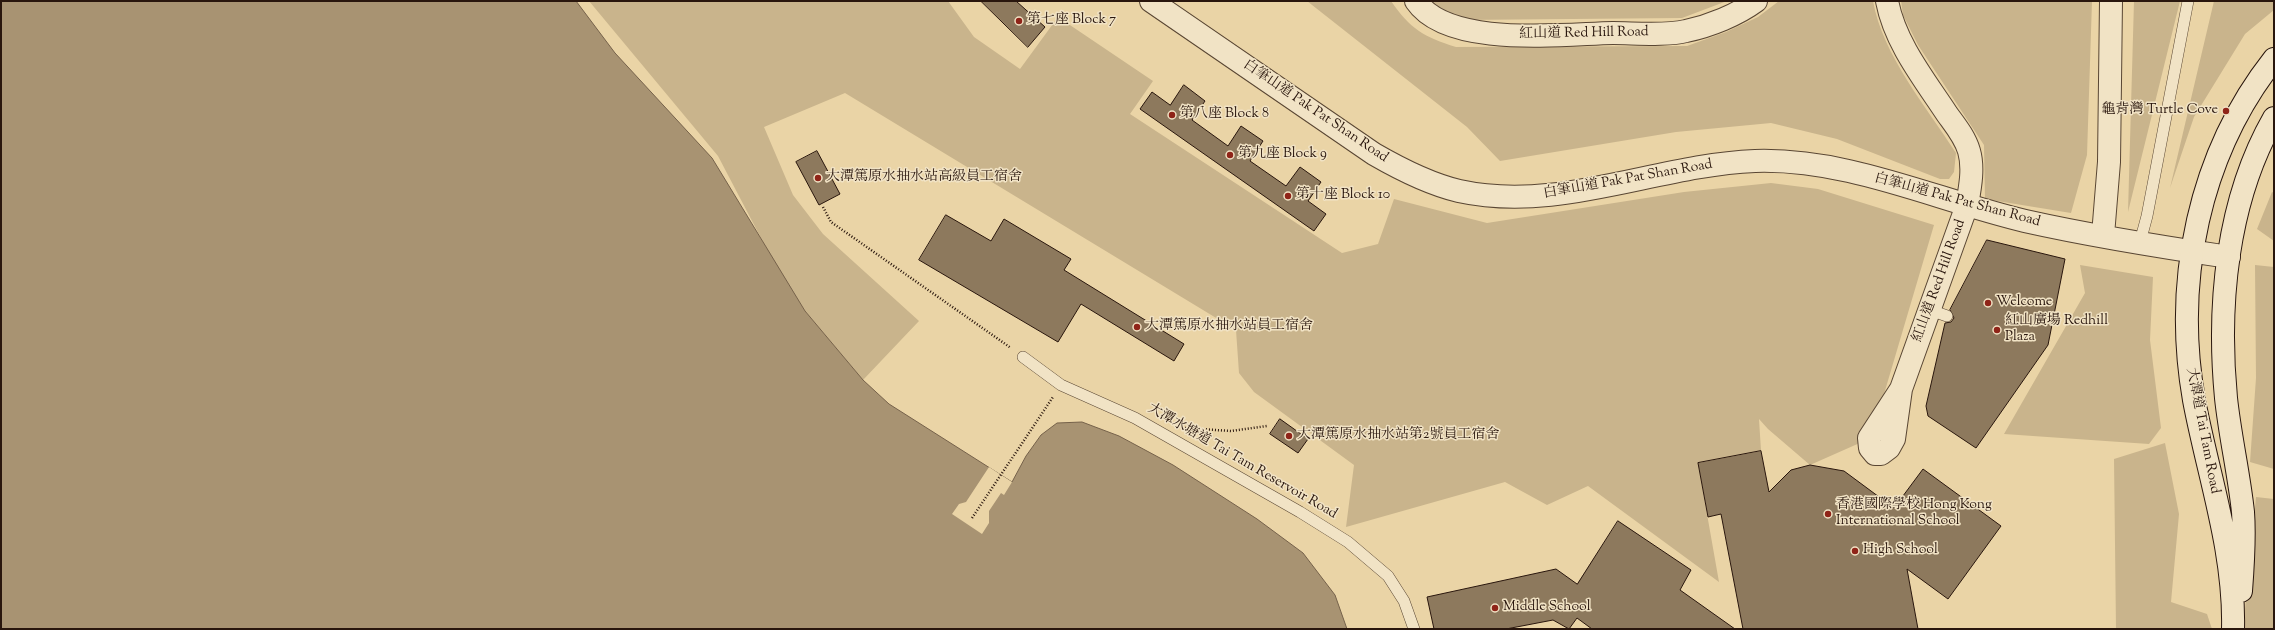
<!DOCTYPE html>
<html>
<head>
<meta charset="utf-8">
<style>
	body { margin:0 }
	#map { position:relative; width:2275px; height:630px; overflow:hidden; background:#ead4a6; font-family:"Sorts Mill Goudy",serif }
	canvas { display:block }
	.frame { position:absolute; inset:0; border:2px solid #29160d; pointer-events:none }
</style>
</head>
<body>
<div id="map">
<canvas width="2275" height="630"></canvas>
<div class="frame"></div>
</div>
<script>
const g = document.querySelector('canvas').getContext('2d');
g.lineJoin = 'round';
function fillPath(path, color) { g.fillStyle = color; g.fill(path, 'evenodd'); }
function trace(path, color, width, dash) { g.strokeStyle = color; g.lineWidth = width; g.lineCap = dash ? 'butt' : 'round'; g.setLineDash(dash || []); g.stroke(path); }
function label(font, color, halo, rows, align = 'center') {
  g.font = font + ' "Sorts Mill Goudy","Noto Serif TC",serif'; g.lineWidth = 3; g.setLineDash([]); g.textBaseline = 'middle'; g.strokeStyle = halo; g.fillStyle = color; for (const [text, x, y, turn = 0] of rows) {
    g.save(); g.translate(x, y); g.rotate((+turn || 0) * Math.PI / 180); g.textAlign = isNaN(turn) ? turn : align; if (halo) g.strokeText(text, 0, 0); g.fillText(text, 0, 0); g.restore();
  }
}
fillPath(new Path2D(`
	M589,1h359l26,36 46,32 38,-52 95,64 -23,33 212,139 36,-9 16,-45 93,24 197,-31 87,-9 47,6 116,36 -63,213 -61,27 -42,-36 -9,-10 2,32 -63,12 21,119 -131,-96 -41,19 -42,-23 -159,45 8,-62 -100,-73 -15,-19 -3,-43 -391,-237 -81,34 29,68 30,39 96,87 -56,59 -58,-69 -32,-50 -55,-105z
	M1307,1h84c19,28 33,36 65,46l231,-1 39,-14 32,-15 21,-16h94c10,55 53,105 83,152l-2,19 -5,7h-9l-103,-40 -66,-16 -95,9 -176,29 -33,-34z
	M1425,1h302l-45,17 -222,2z
	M1901,1h191l-5,154 -16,58 -86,-14 -1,-54 -66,-100 -15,-30z
	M2134,1h46l-52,211z
	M2214,1h60v9l-29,24 -51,83 -24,71z
	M2272,192l2,1v48l-17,-12z
	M2080,265l73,12 -3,63 11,88 -12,16 -145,-10 81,-141z
	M2255,265l19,2v202l-24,-7 6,-84z
	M2165,443l14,71 -8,88 36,12 5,15h-96l-2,-170z
	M2256,497l18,2v130h-31z`), '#c9b48c');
const water = new Path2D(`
	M1,1h575l39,52 97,105 93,153 58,69 26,24 123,78 14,-26 15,-21 16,-12 25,-1 37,14 54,29 84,54 46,34 32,42 12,34h-1346z`);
fillPath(water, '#a89372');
trace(water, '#75614a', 1);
fillPath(new Path2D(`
	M989,467l23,15 -8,13 -3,-2 -12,18v12l-7,11 -30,-20 7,-10 7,-2z`), '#ead4a6');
const building = new Path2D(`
	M981,1h35l29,26 -17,20z
	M1184,85l21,16 -13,19 36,26 13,-20 22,15 -13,20 36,25 14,-19 21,15 -13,19 18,13 -12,17 -174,-122 12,-17 18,13z
	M817,151l23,43 -21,11 -23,-43z
	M946,215l45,26 13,-22 67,40 -7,11 120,74 -10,17 -93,-57 -23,38 -139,-82z
	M1987,240l78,19 -17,86 -72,103 -48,-32 -2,-10 19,-83 6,-1 3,-4 -4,-8z
	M1280,419l28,20 -10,14 -28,-19z
	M1761,451l8,41 22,-22 19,-5 34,6 50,37 29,-39 78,57 -53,73 -41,-30 11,60h-175l-22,-115 -13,3 -10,-54z
	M1618,521l73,49 -11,20 55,39h-143l-15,-11 -8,11 -16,-9 -47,9h-72l-7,-32 129,-28 21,15z`);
fillPath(building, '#8d795d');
trace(building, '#29160d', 1);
const service = new Path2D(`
	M2140,242l7,-26 41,-215
	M1930,310l17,6
	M1023,357l38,28 74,33 165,94 48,30 40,34 16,25 10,28`);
const minor = new Path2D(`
	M1416,1c32,47 146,33 197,32 21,0 54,3 73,-2 24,-5 51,-16 70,-30
	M1887,1c8,42 37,78 60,113 8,11 18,23 22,37 5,17 1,37 -2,54l-66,184 -7,50 -5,9 -8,6h-6l-5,-6 -1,-10 32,-49`);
const tertiary = new Path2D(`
	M1151,1l223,153c26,15 55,30 85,37 100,22 197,-26 296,-30 93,-3 181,39 270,60 67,15 136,26 204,36
	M2103,235l6,-73 2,-161`);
const secondary = new Path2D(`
	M2241,591c2,-26 4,-53 2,-79 -4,-38 -13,-76 -17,-114 -9,-94 1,-198 48,-280
	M2233,629c2,-78 -25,-154 -39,-229 -21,-119 5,-246 80,-341`);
trace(service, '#594633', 12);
trace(minor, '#594633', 24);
trace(tertiary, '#594633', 24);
trace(secondary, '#29160d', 24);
trace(new Path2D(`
	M823,207l8,15 180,126
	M1185,428l46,3 36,-5
	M972,518l81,-121`), '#29160d', 2.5, [1, 2]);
trace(service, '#f1e3c5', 11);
trace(minor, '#f1e3c5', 22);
trace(tertiary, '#f1e3c5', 22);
trace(secondary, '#f1e3c5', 22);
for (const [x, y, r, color] of [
	[1019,21,4,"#8f2418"],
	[2226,111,4,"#8f2418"],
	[1172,115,4,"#8f2418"],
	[1230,155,4,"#8f2418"],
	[818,178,4,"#8f2418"],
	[1288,196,4,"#8f2418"],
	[1988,303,4,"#8f2418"],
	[1137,327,4,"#8f2418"],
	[1997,330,4,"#8f2418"],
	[1289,436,4,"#8f2418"],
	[1828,514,4,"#8f2418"],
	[1855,551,4,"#8f2418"],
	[1495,608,4,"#8f2418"]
]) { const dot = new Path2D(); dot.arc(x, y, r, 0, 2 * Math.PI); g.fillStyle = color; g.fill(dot); trace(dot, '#f1e3c5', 1.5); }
label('14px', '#29160d', '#f1e3c5', [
	["第七座 Block 7",1027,21],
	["龜背灣 Turtle Cove",2218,111,"right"],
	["第八座 Block 8",1180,115],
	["第九座 Block 9",1238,155],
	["大潭篤原水抽水站高級員工宿舍",826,178],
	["第十座 Block 10",1296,196],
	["Welcome",1996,303],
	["紅山廣場 Redhill",2005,322],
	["Plaza",2005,338],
	["大潭篤原水抽水站員工宿舍",1145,327],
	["大潭篤原水抽水站第2號員工宿舍",1297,436],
	["香港國際學校 Hong Kong",1836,506],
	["International School",1836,522],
	["High School",1863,551],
	["Middle School",1503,608]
], 'left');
label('14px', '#29160d', '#f1e3c5', [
	["紅山道 Red Hill Road",1584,34,-1],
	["白筆山道 Pak Pat Shan Road",1315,112,34],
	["白筆山道 Pak Pat Shan Road",1628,180,-10],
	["白筆山道 Pak Pat Shan Road",1957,201,15],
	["紅山道 Red Hill Road",1940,281,-70],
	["大潭道 Tai Tam Road",2202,431,79],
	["大潭水塘道 Tai Tam Reservoir Road",1242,462,30]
]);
</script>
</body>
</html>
